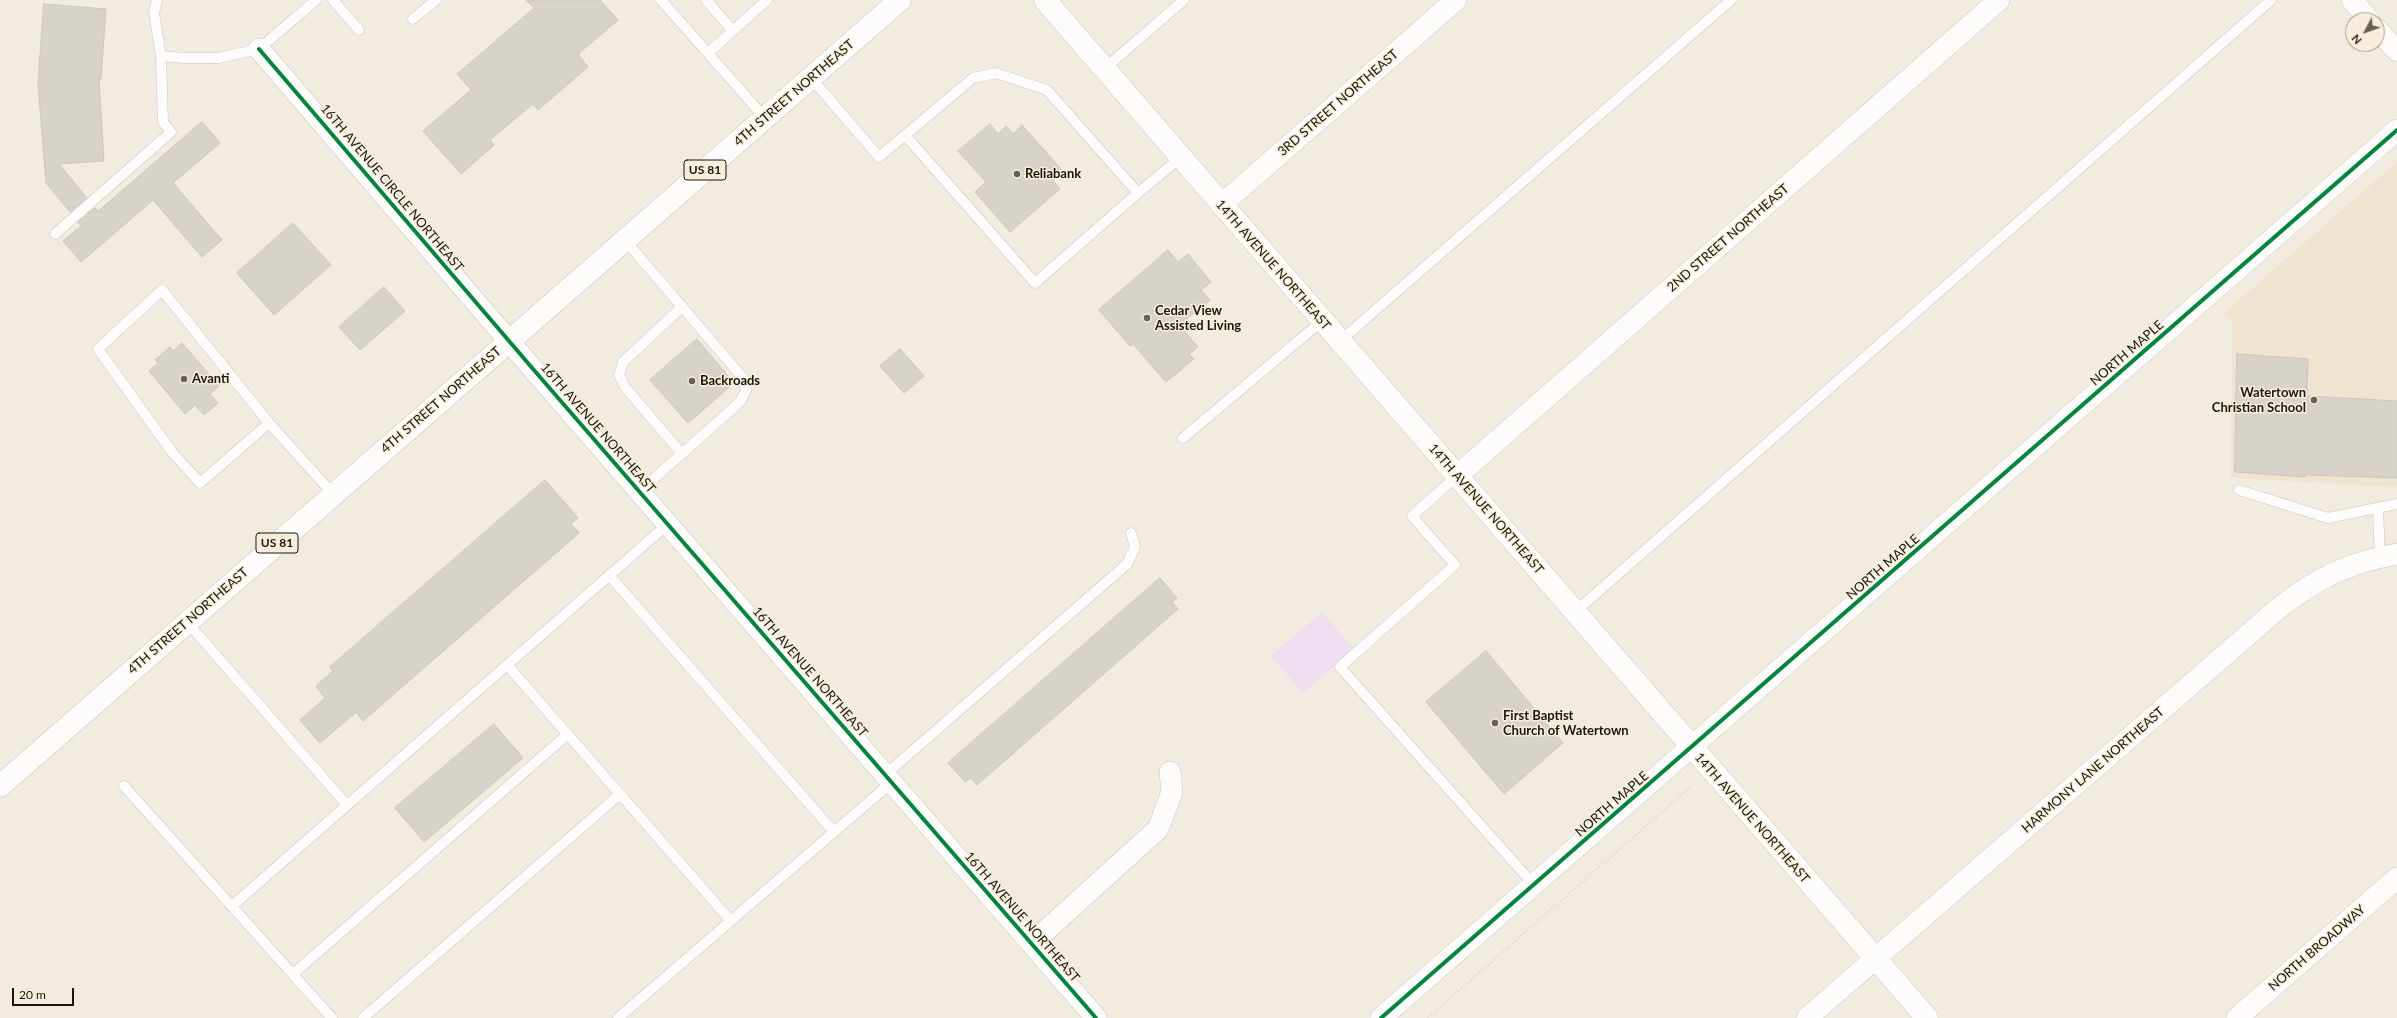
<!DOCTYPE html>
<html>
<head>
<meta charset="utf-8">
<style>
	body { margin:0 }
	#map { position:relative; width:2397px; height:1018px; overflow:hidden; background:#f1ebe0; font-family:Lato,sans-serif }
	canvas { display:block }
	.north { position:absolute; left:2345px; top:12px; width:40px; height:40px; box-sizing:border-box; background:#f7edda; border:1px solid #9f9789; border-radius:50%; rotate:229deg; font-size:11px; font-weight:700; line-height:16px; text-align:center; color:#1a1710 }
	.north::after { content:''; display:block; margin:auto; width:14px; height:18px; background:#656159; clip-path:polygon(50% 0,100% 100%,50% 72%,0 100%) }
	.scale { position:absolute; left:12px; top:988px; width:62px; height:18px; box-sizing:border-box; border:2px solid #1a1710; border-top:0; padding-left:5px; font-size:12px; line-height:14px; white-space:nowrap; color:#1a1710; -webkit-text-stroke:3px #f7edda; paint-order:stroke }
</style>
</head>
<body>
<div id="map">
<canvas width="2397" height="1018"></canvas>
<div class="north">N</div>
<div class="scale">20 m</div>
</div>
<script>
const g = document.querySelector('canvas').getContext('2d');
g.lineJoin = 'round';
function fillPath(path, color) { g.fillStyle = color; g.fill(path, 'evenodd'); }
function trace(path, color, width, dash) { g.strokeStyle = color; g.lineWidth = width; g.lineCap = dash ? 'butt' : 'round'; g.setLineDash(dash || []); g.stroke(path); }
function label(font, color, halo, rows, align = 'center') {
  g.font = font + ' Lato,sans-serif'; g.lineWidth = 3; g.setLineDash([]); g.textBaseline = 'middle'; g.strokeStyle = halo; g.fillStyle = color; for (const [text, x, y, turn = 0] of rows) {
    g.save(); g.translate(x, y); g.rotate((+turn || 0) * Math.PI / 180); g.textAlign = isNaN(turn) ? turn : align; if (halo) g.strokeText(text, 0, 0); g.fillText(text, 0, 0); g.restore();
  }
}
fillPath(new Path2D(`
	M2397,162v325l-166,-9 1,-156 -8,-9z`), '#eee4d0');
fillPath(new Path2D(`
	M1322,612l32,37 -51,44 -32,-37z`), '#eedef0');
const building = new Path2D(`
	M526,0h74l18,20 -40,34 10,13 -50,43 -5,-6 -43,36 4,5 -33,29 -38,-43 48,-41 -14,-16 77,-66z
	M44,4l62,5 -5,70h-2l5,82 -45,3 28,34 -17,14 -24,-29 -8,-99z
	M202,122l18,21 -47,40 49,57 -20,17 -49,-57 -72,62 -18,-21 18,-15 -3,-4 17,-14 3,3z
	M990,124l8,10 8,-8 7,8 9,-9 39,44 -10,9 9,11 -50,43 -35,-40 11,-10 -28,-31z
	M293,223l38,42 -57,50 -37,-42z
	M1168,250l10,12 10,-8 23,28 -10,8 9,10 -31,25 19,22 -9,7 5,5 -28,23 -33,-38 -3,2 -31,-36z
	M384,287l21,24 -45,39 -21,-23z
	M697,339l37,44 -46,40 -38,-43z
	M182,343l37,43 -9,8 8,9 -14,12 -9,-10 -10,9 -36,-43 9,-8 -3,-3 15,-13 3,4z
	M900,349l24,27 -20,17 -24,-27z
	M2237,354l71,5 -1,37 90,5v77l-92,-3v2l-70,-5z
	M545,480l33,38 -7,6 8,9 -216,188 -7,-9 -36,31 -20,-23 25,-22 -9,-12 17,-15 -3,-4z
	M1160,578l17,20 -5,4 6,7 -201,176 -6,-7 -6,4 -17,-19z
	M1486,651l77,92 -59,51 -78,-92z
	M494,724l29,34 -99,84 -29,-34z`);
fillPath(building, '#d8d3ca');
trace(building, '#cbc7be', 1);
const lane = new Path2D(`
	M157,0l-3,13 7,43
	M333,0l26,30
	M661,0l104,118
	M706,0l27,31
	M413,19l23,-19
	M708,53l59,-53
	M1104,69l80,-69
	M811,78l68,79 94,-79 23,-5 51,17 91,103 42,-35
	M905,135l130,148 103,-90
	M55,234l116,-102 -8,-10 -2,-66 23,2h34l41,-9 57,-49
	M625,240l118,138 3,12 -6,12 -100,89
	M1340,341l391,-341
	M269,423l-107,-133 -64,59 74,103 28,31 69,-60 64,71
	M1183,438l139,-117
	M682,454l-57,-67 -6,-12 4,-13 59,-55
	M1458,475l-46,41 43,49 -115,102 194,218
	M2239,490l89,28 69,-14
	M2378,508l2,49
	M609,575l225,257
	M1575,612l696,-612
	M187,622l160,183
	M507,665l224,256
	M886,774l241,-210 8,-17 -4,-14
	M124,786l208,232
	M232,906l436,-382
	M293,974l275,-240
	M363,1018l257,-224
	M618,1018l274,-236`);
const street = new Path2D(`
	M2352,0l17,20
	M2377,29l20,22
	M259,49l274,320 563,649
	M1221,205l235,-205
	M1458,475l541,-475
	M1032,943l126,-114 14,-37 -2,-20
	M1381,1018l1016,-888
	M1807,1018l473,-411c38,-29 69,-45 117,-53
	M2237,1018l160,-140`);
const secondary = new Path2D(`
	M1045,0l882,1018`);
const primary = new Path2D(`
	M0,786l900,-786`);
trace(lane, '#ccc8bf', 11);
trace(street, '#ccc8bf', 22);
trace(secondary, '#ccc8bf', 23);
trace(primary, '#ccc8bf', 23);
trace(new Path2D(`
	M1428,1018l262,-231`), '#d7d5d2', 2.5, [1, 3]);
trace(lane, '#fdfcfa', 10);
trace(street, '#fdfcfa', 21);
trace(secondary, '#fdfcfa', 22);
trace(primary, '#fdfcfa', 22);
trace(new Path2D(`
	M259,49l274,320 563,649
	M1381,1018l1016,-888`), '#00873e', 4);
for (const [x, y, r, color] of [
	[1017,174,4,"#656159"],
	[1147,318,4,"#656159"],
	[184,379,4,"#656159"],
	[692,381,4,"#656159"],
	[2314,400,4,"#656159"],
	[1495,723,4,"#656159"]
]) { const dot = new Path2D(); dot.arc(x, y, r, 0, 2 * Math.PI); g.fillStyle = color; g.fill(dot); trace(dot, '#f7edda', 1.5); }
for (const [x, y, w] of [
	[705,170,42],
	[277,543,42]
]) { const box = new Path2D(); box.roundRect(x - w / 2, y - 10, w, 20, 3); g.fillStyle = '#f7edda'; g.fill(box); trace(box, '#1a1710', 1); }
label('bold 12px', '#1a1710', null, [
	["US 81",705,170],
	["US 81",277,543]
]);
label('13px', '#1a1710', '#f7edda', [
	["4TH STREET NORTHEAST",794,93,-41],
	["3RD STREET NORTHEAST",1338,103,-41],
	["16TH AVENUE CIRCLE NORTHEAST",392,188,50],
	["2ND STREET NORTHEAST",1728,238,-41],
	["14TH AVENUE NORTHEAST",1273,265,49],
	["NORTH MAPLE",2127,353,-41],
	["4TH STREET NORTHEAST",441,400,-41],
	["16TH AVENUE NORTHEAST",598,428,49],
	["14TH AVENUE NORTHEAST",1486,509,49],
	["NORTH MAPLE",1883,567,-41],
	["4TH STREET NORTHEAST",188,621,-41],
	["16TH AVENUE NORTHEAST",810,672,49],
	["HARMONY LANE NORTHEAST",2093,770,-41],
	["NORTH MAPLE",1612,804,-41],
	["14TH AVENUE NORTHEAST",1752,818,49],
	["16TH AVENUE NORTHEAST",1022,917,49],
	["NORTH BROADWAY",2317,948,-41]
]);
label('bold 13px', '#1a1710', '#f7edda', [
	["Reliabank",1025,174],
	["Cedar View",1155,311],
	["Assisted Living",1155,326],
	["Avanti",192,379],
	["Backroads",700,381],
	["Watertown",2306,393,"right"],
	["Christian School",2306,408,"right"],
	["First Baptist",1503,716],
	["Church of Watertown",1503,731]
], 'left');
</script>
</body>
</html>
